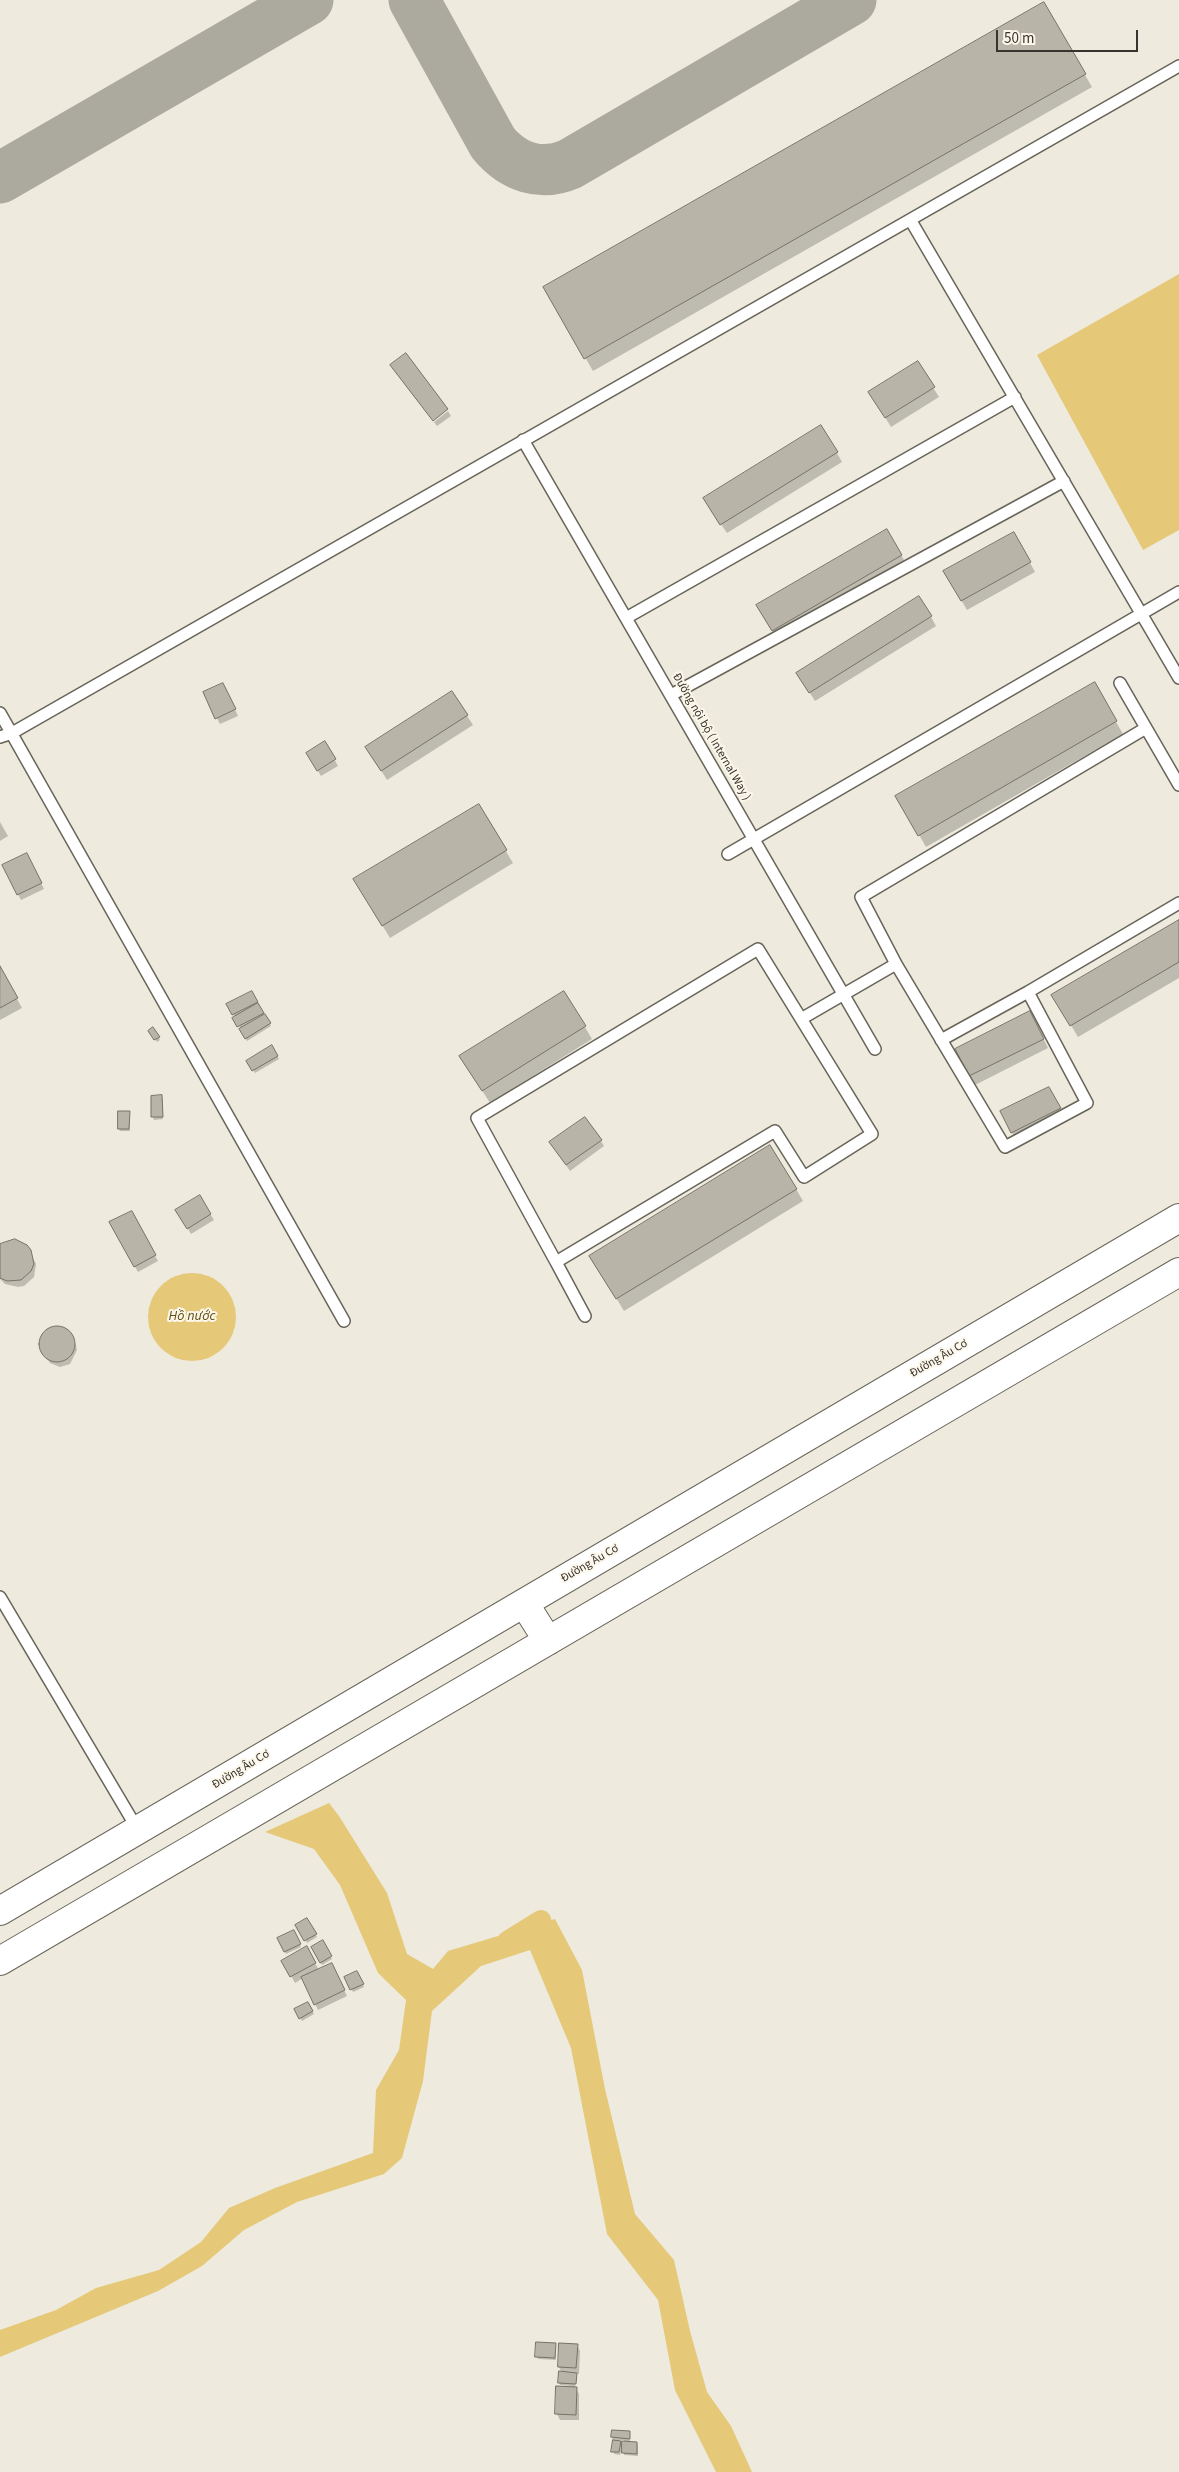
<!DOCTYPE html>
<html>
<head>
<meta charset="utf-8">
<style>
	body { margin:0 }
	#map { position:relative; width:1179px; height:2472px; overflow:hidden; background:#eeeadd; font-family:"Source Sans 3",sans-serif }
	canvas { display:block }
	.scale { position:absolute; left:996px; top:30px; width:142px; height:22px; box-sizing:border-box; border:2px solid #36342f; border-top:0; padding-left:6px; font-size:15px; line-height:18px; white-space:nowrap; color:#36342f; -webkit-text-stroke:4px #fcf7ea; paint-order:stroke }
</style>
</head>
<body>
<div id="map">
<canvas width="1179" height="2472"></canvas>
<div class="scale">50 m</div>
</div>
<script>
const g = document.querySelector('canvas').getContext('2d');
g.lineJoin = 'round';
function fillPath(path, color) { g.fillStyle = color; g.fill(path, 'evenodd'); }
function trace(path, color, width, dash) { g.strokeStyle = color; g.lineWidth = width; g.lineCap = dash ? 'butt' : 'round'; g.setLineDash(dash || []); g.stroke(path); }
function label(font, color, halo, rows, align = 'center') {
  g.font = font + ' "Source Sans 3",sans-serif'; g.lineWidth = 4; g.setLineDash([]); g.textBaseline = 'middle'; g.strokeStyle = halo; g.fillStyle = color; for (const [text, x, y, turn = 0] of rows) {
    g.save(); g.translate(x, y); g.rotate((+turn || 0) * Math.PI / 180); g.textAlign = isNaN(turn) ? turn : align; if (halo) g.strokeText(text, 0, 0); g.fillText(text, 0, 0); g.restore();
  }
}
fillPath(new Path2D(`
	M1179,274v256l-36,20 -106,-195z
	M148 1317a44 44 0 1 1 88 0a44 44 0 1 1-88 0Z
	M329,1803l10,13 48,77 20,61 26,15 15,-18 107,-32 27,51 23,119 30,125 39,46 16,71 17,61 24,34 21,46h-36l-41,-82 -17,-90 -51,-66 -36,-186 -41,-98 -49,16 -49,45 -9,70 -21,77 -18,16 -87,28 -53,28 -42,36 -44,25 -158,66v-27l56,-20 40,-22 63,-18 42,-28 28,-34 46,-20 98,-35 3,-63 23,-40 7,-50 -28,-27 -38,-88 -26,-36 -49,-17z`), '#e5c979');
fillPath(new Path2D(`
	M1044,4l48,83 -499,284 -48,-83z
	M917,362l22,35 -48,30 -16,-26z
	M448,411l3,5 -14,10 -3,-4z
	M837,453l5,9 -115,71 -17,-25z
	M887,531l20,34 -129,75 -20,-34z
	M1014,533l21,39 -68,38 -22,-38z
	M931,617l5,9 -121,75 -12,-19z
	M1094,684l29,50 -197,113 -29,-51z
	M226,690l12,26 -18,8 -3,-6z
	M452,693l21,32 -86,55 -15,-24z
	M325,743l13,23 -17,10 -14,-23z
	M478,805l35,58 -123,75 -28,-46z
	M0,822l8,14 -8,5z
	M30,861l14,28 -23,11 -3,-6z
	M1179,921v57l-101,59 -25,-42z
	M0,968l22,40 -22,12z
	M252,992l19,34 -24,15 -19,-37z
	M564,992l28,47 -102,64 -22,-35z
	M1035,1022l13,26 -73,37 -18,-35z
	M153,1029l7,11 -3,2 -8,-11z
	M272,1047l7,12 -24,14 -7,-12z
	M1049,1088l14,26 -48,24 -14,-26z
	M152,1097h9l2,2v20l-9,1 -1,-3z
	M129,1113l1,18h-10l-1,-2z
	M601,1141l3,5 -34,25 -16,-23z
	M796,1189l7,12 -179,110 -26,-43z
	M199,1196l15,24 -23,14 -14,-24z
	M131,1212l27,49 -20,11 -27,-49z
	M8,1241h7l11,5 10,18 -2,13 -10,9 -6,1 -13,-3 -5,-5v-33z
	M51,1328h11l4,2 10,15 1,5 -7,14 -10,3 -10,-4 -10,-16 2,-12z
	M307,1920l10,17 -10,6 -10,-18z
	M294,1932l7,15 -15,7 -7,-15z
	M322,1942l10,17 -10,6 -10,-18z
	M306,1948l13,22h15l13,26 -29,14 -15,-32 -8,5 -12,-22z
	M357,1972l7,15 -11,5 -7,-15z
	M308,2003l6,11 -12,7 -6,-11z
	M555,2344l1,16 -18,-1 -1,-2z
	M577,2345l3,6 -1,23 -3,-1 1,4 -2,9 4,8v26h-19l-3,-6 15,-28 -12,-1 -1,-3 3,-9 -3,-6z
	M629,2432l1,11h7l1,2v11l-14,-1v-15h-5l4,6 -3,9 -6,-1 -2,-17z`), '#0003');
trace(new Path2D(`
	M507,1941l34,-21 8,30`), '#e5c979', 20);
trace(new Path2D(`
	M414,0l79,143c20,24 47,34 77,21l281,-164
	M0,178l308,-178`), '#aca99f', 51);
const building = new Path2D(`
	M1044,2l42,72 -502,285 -41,-72z
	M406,353l42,56 -15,12 -43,-56z
	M918,361l17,26 -50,31 -17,-26z
	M821,425l17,27 -118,73 -17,-27z
	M887,529l15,26 -130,76 -16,-26z
	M1014,532l17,30 -70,39 -18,-30z
	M919,596l13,20 -123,77 -13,-20z
	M1095,682l22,39 -199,115 -23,-40z
	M223,683l13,26 -21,10 -12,-27z
	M452,691l16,24 -87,56 -16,-24z
	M325,741l11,18 -19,12 -11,-18z
	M479,804l28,46 -125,76 -29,-47z
	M27,853l15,30 -25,12 -15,-30z
	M1179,920v42l-109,64 -19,-31z
	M0,966l18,32 -18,10z
	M252,991l6,11 -26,13 -6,-11z
	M564,991l22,35 -104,65 -23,-35z
	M258,1003l6,10 -27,14 -5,-9z
	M1030,1011l14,28 -75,37 -14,-27z
	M265,1014l6,9 -26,16 -6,-10z
	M153,1027l7,10 -6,3 -6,-9z
	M272,1045l6,11 -26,15 -6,-10z
	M1049,1087l12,21 -50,25 -11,-22z
	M162,1095l1,22h-12v-21z
	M118,1111h12l-1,18h-11z
	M585,1117l17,23 -36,25 -17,-23z
	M770,1145l27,44 -181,110 -27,-43z
	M200,1195l11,19 -24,15 -12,-19z
	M132,1211l24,44 -22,12 -25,-45z
	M15,1239l12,6 4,5 3,14 -3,7 -10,9 -14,1 -7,-3v-34z
	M39 1344a18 18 0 1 1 36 0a18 18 0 1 1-36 0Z
	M307,1918l10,16 -13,7 -9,-16z
	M294,1930l7,14 -17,8 -7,-14z
	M323,1940l9,16 -12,7 -9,-16z
	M307,1946l9,17 -26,14 -9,-16z
	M332,1963l13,27 -31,15 -13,-28z
	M357,1971l7,13 -14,6 -6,-13z
	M308,2002l5,9 -14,8 -5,-10z
	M536,2342l20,1 -1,15 -20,-1z
	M559,2343l19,1 -2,24 -18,-1z
	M559,2371l18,2 -1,11 -18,-1z
	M556,2386l21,1 -1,28 -21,-1z
	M612,2430l18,1v8l-19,-2z
	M613,2440l8,1 -2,11h-8z
	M622,2441l15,1v12l-15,-1z`);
fillPath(building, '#b8b4a8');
trace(building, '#767267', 1);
const lane = new Path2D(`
	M911,221l268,457
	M523,440l352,609
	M626,618l389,-221
	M1120,683l59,102
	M671,695l393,-214
	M0,713l344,608
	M0,737l12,-4 1167,-667
	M728,854l451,-262
	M758,949l114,185 -68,43 -29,-46 -219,131 -79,-144z
	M896,964l-35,-67 285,-169
	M801,1019l95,-55 109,183 82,-44 -59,-111 151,-89
	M941,1040l87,-48
	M556,1262l29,54
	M0,1597l138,233`);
const secondary = new Path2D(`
	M524,1603l24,38
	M0,1911l1179,-693
	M0,1961l1179,-689`);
trace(lane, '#686459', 14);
trace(secondary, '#686459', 30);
trace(lane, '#fff', 11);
trace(secondary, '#fff', 28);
label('12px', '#36342f', '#fcf7ea', [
	["Đường nội bộ ( Internal Way )",711,737,60],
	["Đường Âu Cơ",939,1359,-30],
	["Đường Âu Cơ",590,1564,-30],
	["Đường Âu Cơ",241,1770,-31]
]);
label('italic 14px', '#645214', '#fcf7ea', [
	["Hồ nước",192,1317]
]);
</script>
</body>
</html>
